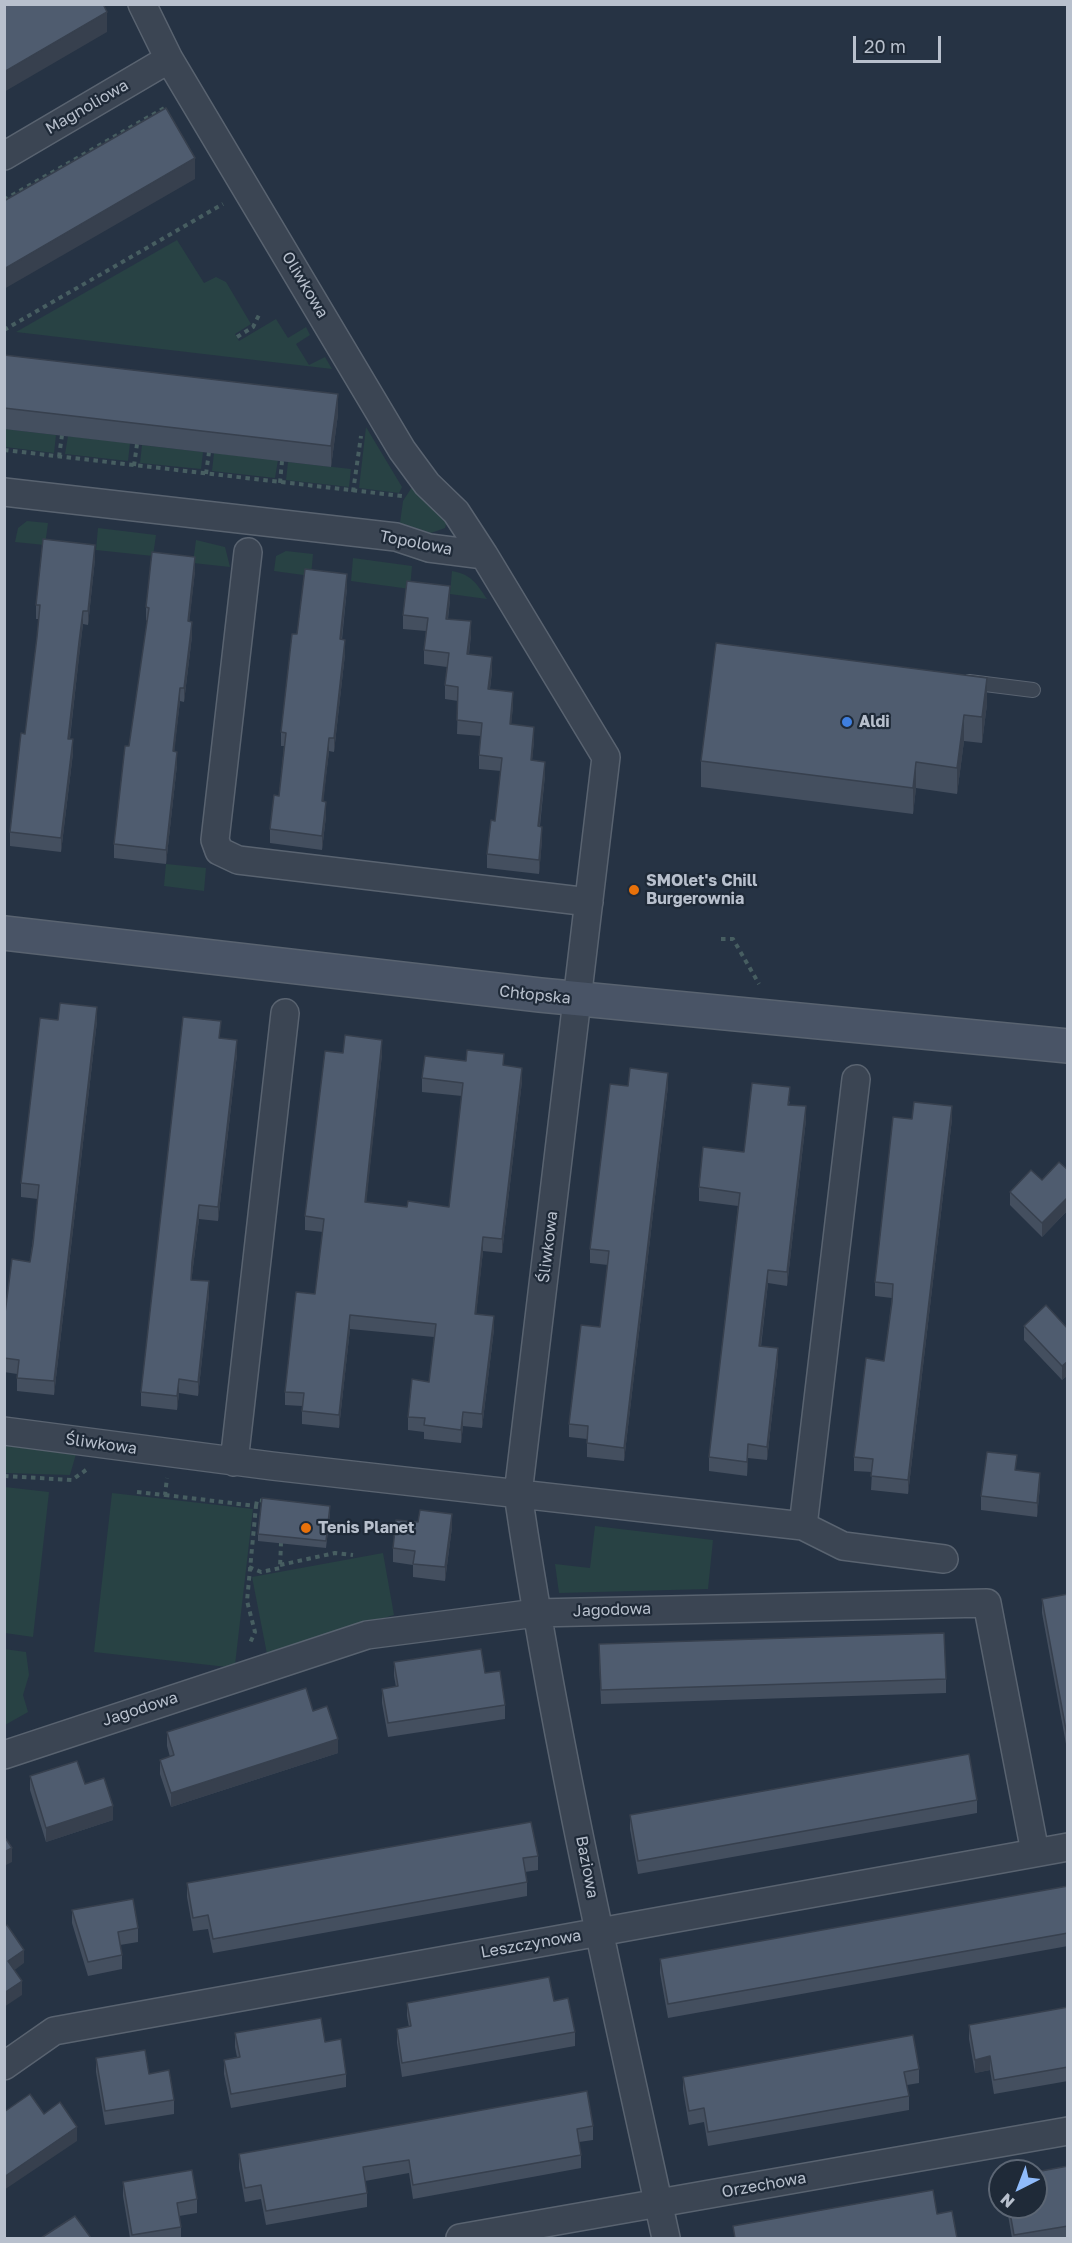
<!DOCTYPE html>
<html>
<head>
<meta charset="utf-8">
<style>
	body { margin:0 }
	#map { position:relative; width:1072px; height:2243px; overflow:hidden; background:#263344; font-family:"Golos Text",sans-serif }
	canvas { display:block }
	.frame { position:absolute; inset:0; border:6px solid #b8c0cd; pointer-events:none }
	.north { position:absolute; left:988px; top:2159px; width:60px; height:60px; box-sizing:border-box; background:#1f2a38; border:2px solid #5c6674; border-radius:50%; rotate:222deg; font-size:16px; font-weight:700; line-height:24px; text-align:center; color:#b8c0cd }
	.north::after { content:''; display:block; margin:auto; width:21px; height:27px; background:#8fbbfb; clip-path:polygon(50% 0,100% 100%,50% 72%,0 100%) }
	.scale { position:absolute; left:853px; top:36px; width:88px; height:27px; box-sizing:border-box; border:3px solid #b8c0cd; border-top:0; padding-left:8px; font-size:18px; line-height:21px; white-space:nowrap; color:#b8c0cd; -webkit-text-stroke:4px #1f2a38; paint-order:stroke }
</style>
</head>
<body>
<div id="map">
<canvas width="1072" height="2243"></canvas>
<div class="frame"></div>
<div class="north">N</div>
<div class="scale">20 m</div>
</div>
<script>
const g = document.querySelector('canvas').getContext('2d');
g.lineJoin = 'round';
function fillPath(path, color) { g.fillStyle = color; g.fill(path, 'evenodd'); }
function trace(path, color, width, dash) { g.strokeStyle = color; g.lineWidth = width; g.lineCap = dash ? 'butt' : 'round'; g.setLineDash(dash || []); g.stroke(path); }
function label(font, color, halo, rows, align = 'center') {
  g.font = font + ' "Golos Text",sans-serif'; g.lineWidth = 4.5; g.setLineDash([]); g.textBaseline = 'middle'; g.strokeStyle = halo; g.fillStyle = color; for (const [text, x, y, turn = 0] of rows) {
    g.save(); g.translate(x, y); g.rotate((+turn || 0) * Math.PI / 180); g.textAlign = isNaN(turn) ? turn : align; if (halo) g.strokeText(text, 0, 0); g.fillText(text, 0, 0); g.restore();
  }
}
fillPath(new Path2D(`
	M177,240l27,43 12,-6 10,5 25,42 -16,10 4,7 37,-22 12,19 18,-11 4,8 -14,9 13,21 16,-8 7,12 -316,-37z
	M366,427l36,60 -3,6 -40,-5z
	M5,429l51,6 -2,18 -49,-6z
	M68,436l62,7 -2,18 -63,-7z
	M142,445l61,7 -2,17 -61,-6z
	M214,453l64,7 -3,18 -63,-7z
	M288,462l63,7 -2,18 -63,-7z
	M412,487l36,30 -3,11 -14,5 -31,-10 3,-22z
	M27,521l21,2 -3,22 -30,-3 3,-14z
	M98,528l58,7 -3,21 -57,-6z
	M196,540l29,7 5,20 -37,-4z
	M286,551l27,3 -2,22 -37,-5 2,-15z
	M353,558l59,8 -2,23 -59,-8z
	M452,571c19,3 25,13 35,28l-37,-5z
	M166,864l40,4 -2,23 -40,-5z
	M5,1445l71,9 -6,21 -65,-2z
	M5,1487l44,5 -16,145 -28,-4z
	M112,1493l141,16 -18,156 -8,2 -133,-15z
	M595,1526l118,14 -5,49 -149,4 -4,-29 35,4z
	M383,1553l11,62 -127,39 -15,-77z
	M4,1649l22,3 3,23 -6,20 5,17 -23,13z`), '#284244');
const lane = new Path2D(`
	M969,682l64,8`);
const street = new Path2D(`
	M142,4l27,55 233,391 25,34 29,28 28,43
	M4,156l165,-97
	M4,492l392,45 33,11 55,7 122,202 -88,737c37,250 94,497 148,744
	M248,552l-33,288 4,11 19,9 351,42
	M4,1431l268,35 531,60 40,20 101,13
	M234,1462l51,-449
	M803,1526l53,-447
	M4,1755l363,-120 169,-22 451,-10 48,249
	M4,2066l50,-35 1014,-184
	M460,2238l608,-107`);
const secondary = new Path2D(`
	M4,933l536,62 528,51`);
trace(lane, '#596370', 16);
trace(street, '#596370', 30);
trace(secondary, '#596370', 36);
trace(new Path2D(`
	M4,200l162,-93
	M4,330l219,-126
	M237,337l16,-10 7,-14
	M4,450l398,46
	M59,457l3,-22
	M134,466l3,-22
	M206,474l3,-22
	M280,483l2,-22
	M353,492l8,-56
	M721,939h12l26,45
	M4,1476l68,4 14,-10
	M137,1492l28,3 2,-17
	M165,1495l91,11 -9,95 8,31 -5,11
	M256,1506l1,-6 8,1
	M280,1565l55,-12 18,2
	M249,1567l12,5 19,-4 1,-25`), '#475e61', 4, [4.5, 4.5]);
trace(lane, '#3b4553', 14);
trace(street, '#3b4553', 27);
trace(secondary, '#495466', 33);
fillPath(new Path2D(`
	M4,355l334,59 -7,53 -327,-38z
	M95,559l-7,66 -5,-1 -4,32 -9,83 3,14 -12,99 -51,-6v-14l15,-98 14,-115h-3v-14z
	M195,571l-6,51 3,14 -8,66 -4,-1 -6,50 3,14 -11,99 -52,-6v-14l15,-98 18,-125 -1,-1v-13z
	M347,588l-5,52 3,14 -11,98 -5,-1 -6,50 3,15 -4,34 -52,-7v-14l9,-33 5,-50h-3v-14l16,-98z
	M450,600l-2,19 23,16 -2,19 23,17 -2,18 23,17 -2,18 23,17 -2,19 13,15 -5,51 2,14 -3,34 -52,-6v-14l8,-33 6,-50 -22,-2v-14l2,-19 -24,-2 1,-33 -13,-2v-14l2,-18 -23,-3v-14l2,-19 -23,-2v-14z
	M987,704l-5,39 -18,-2 -7,53 -41,-6 -3,26 -212,-27v-26z
	M58,1020l39,1 -43,374 -37,-4v-17l-13,-2v-51l26,-59 8,-63 -17,-2v-14z
	M221,1034l-1,4 17,16 -19,167 -19,-2 -7,56v5l17,15 -11,101 -19,-3 -2,17 -36,-4v-14z
	M343,1053l39,1 -16,148 41,5h42l13,-111 -40,-4v-14l82,-12 18,15 -20,172 -19,-2 -7,63 18,15 -12,99 -19,-2 -2,17 -37,-4v-7l-16,-2v-13l21,-35 5,-45 -84,-8 -11,99 -37,-4v-18l-17,-1v-13l30,-98 8,-62 -18,-2v-14z
	M628,1086h40l-44,375 -37,-4v-18l-18,-2v-13l31,-97 8,-62 -18,-2v-14z
	M790,1101l-1,4 17,15 -19,166 -19,-3 -7,64 17,15 -11,98 -19,-2 -1,18 -38,-5v-14l29,-251 -39,-5v-14l45,-35z
	M912,1119h40l-44,375 -37,-4 1,-18 -18,-1v-14l30,-96 8,-63 -17,-2v-14z
	M1068,1170v40l-26,27 -32,-32v-13z
	M1024,1326l44,3v46l-6,5 -38,-40z
	M1017,1470l23,16 -3,31 -56,-7v-14z
	M330,1513l-4,35 -68,-7v-7z
	M452,1527l-7,54 -32,-4v-12l-20,-3v-14z
	M1068,1594v161l-26,-142v-14z
	M599,1658l347,21v14l-345,11z
	M394,1662l91,11 20,32v14l-117,18 -6,-34v-14l14,-2 -2,-11z
	M313,1711l25,42 -167,54 -11,-33v-14l10,-3 -3,-11v-14z
	M30,1776l55,8 28,36 -67,22 -16,-52z
	M977,1800v13l-339,61 -8,-45v-14z
	M538,1856v14l-13,2 2,10v14l-314,57 -5,-24 -15,2 -6,-34v-14z
	M1068,1886v60l-400,72 -8,-45v-14z
	M72,1910l66,18v14l-18,3 2,10v14l-34,7 -16,-53z
	M554,2001l21,31v14l-173,31 -5,-34v-14l12,-2 -2,-11v-13z
	M1068,2007v74l-74,13 -4,-24 -15,3 -6,-34v-14z
	M235,2033l90,9 21,32v13l-115,21 -7,-34v-14l13,-3 -2,-10z
	M96,2058l53,16 25,26v14l-69,11 -9,-53z
	M919,2069v14l-12,2 2,11v14l-201,36 -4,-24 -15,3 -6,-35v-13z
	M593,2126v14l-14,2 2,13v13l-168,31 -4,-26 -44,8 2,12v14l-101,18 -5,-26 -16,3 -6,-34v-14z
	M1068,2166v72h-56l-4,-23v-8h28z
	M123,2182l74,17v14l-18,3 2,11v11h-51l-7,-42z`), '#444f5f');
fillPath(new Path2D(`
	M107,12v20l-103,60v-20z
	M195,158v21l-191,110v-20z
	M338,394v20l-7,53v-21z
	M95,545v14l-7,66v-14z
	M195,557v14l-7,64v-14z
	M347,574v14l-7,65v-14z
	M450,586v14l-4,32v-13z
	M83,611v13l-15,129v-14z
	M471,621v14l-4,33v-14z
	M192,622v14l-8,66v-14z
	M345,640v14l-11,98v-14z
	M492,657v14l-4,32v-14z
	M987,678v26l-5,39v-26z
	M180,688v13l-7,64v-14z
	M513,692v14l-3,32v-14z
	M964,715v26l-7,53v-26z
	M534,727v14l-3,32v-13z
	M329,738v13l-7,64v-14z
	M73,739v14l-12,99v-14z
	M177,752v13l-11,99v-14z
	M545,762v13l-7,65v-14z
	M916,762v26l-3,26v-26z
	M326,802v14l-4,34v-14z
	M542,827v13l-3,34v-14z
	M97,1007v14l-43,374v-14z
	M237,1040v14l-19,167v-14z
	M382,1040v14l-17,162v-14z
	M522,1068v13l-20,172v-14z
	M668,1073v13l-44,375v-13z
	M806,1106v14l-19,166v-14z
	M952,1106v13l-44,375v-14z
	M1068,1197v13l-26,27v-14z
	M199,1205v14l-7,56 -1,18 1,-31z
	M483,1237v14l-8,76v-13z
	M768,1270v13l-9,77v-14z
	M209,1281v14l-11,101v-14z
	M350,1315v14l-11,99v-13z
	M494,1316v13l-12,99v-14z
	M778,1348v14l-11,98v-13z
	M1068,1361v14l-6,5v-14z
	M179,1379v14l-2,17v-14z
	M463,1412v14l-2,17v-13z
	M748,1444v14l-1,18v-14z
	M1040,1473v13l-3,31v-14z
	M452,1514v13l-7,54v-14z
	M338,1739v14l-167,54v-14z
	M113,1806v14l-67,22v-14z
	M12,1848v14l-8,4v-14z
	M24,1950v13l-16,12v-14z
	M22,1981v14l-18,12v-14z
	M990,2056v14l-15,3v-13z
	M77,2127v14l-73,49v-13z`), '#37404e');
const building = new Path2D(`
	M4,4h99l4,8 -103,60z
	M166,108l29,50 -191,111v-68z
	M4,355l334,39 -7,52 -327,-38z
	M43,539l52,6 -7,66h-5l-4,31 -11,97h5l-12,99 -51,-6 11,-99 4,1 12,-97 3,-32h-4z
	M152,552l43,5 -7,64 4,1 -8,66h-4l-7,63 4,1 -11,98 -52,-6 11,-98h4l20,-138 -3,-1z
	M305,569l42,5 -7,65 5,1 -11,98h-5l-7,63 4,1 -4,34 -52,-7 4,-34 5,1 7,-63 -5,-1 11,-98h5z
	M407,581l43,5 -4,33 25,2 -4,33 25,3 -4,32 25,3 -3,32 24,3 -3,33 14,2 -7,64 4,1 -3,33 -52,-6 4,-34 4,1 7,-63 -23,-3 3,-32 -25,-3 1,-33 -13,-2 4,-32 -25,-3 4,-32 -25,-3z
	M716,643l271,35 -5,39 -18,-2 -7,53 -41,-6 -3,26 -212,-27z
	M60,1003l37,4 -43,374 -37,-3 2,-18 -15,-2v-37l8,-62 18,3 3,-18 6,-59 -18,-2 19,-165 18,2z
	M183,1017l38,4 -2,17 18,2 -19,167 -19,-2 -7,57 -1,18 18,1 -11,101 -19,-3 -2,17 -36,-4z
	M345,1035l37,5 -17,162 42,5 1,-6 41,6 14,-124 -41,-5 3,-22 41,5 1,-11 37,4 -1,11 19,3 -20,171 -19,-2 -8,77 19,2 -12,98 -19,-2 -2,18 -37,-5 1,-7 -17,-1 4,-38 17,3 7,-58 -86,-9 -11,100 -37,-4 2,-18 -19,-1 11,-100 19,2 7,-58 2,-17 -19,-3 20,-165 18,2z
	M630,1068l38,5 -44,375 -37,-5 1,-17 -19,-2 12,-99 19,2 7,-58 2,-18 -19,-2 20,-165 18,2z
	M752,1083l38,4 -2,18 18,1 -19,166 -19,-2 -9,76 19,2 -11,99 -19,-3 -1,18 -38,-5 31,-264 -41,-6 4,-40 41,5z
	M914,1102l38,4 -44,374 -37,-4 2,-17 -19,-2 12,-99 18,3 8,-59 1,-18 -18,-2 18,-165 19,2z
	M1059,1162l9,8v27l-26,26 -32,-31 21,-22 11,10z
	M1046,1305l22,24v32l-6,5 -38,-40z
	M987,1452l30,3 -2,15 25,3 -3,30 -56,-7z
	M262,1498l68,8 -4,35 -68,-7z
	M420,1510l32,4 -7,53 -32,-3 2,-13 -22,-3 3,-28 22,2z
	M1068,1594v147l-26,-142z
	M944,1633l2,46 -345,11 -2,-46z
	M481,1649l4,24 15,-2 5,34 -117,18 -6,-34 16,-3 -4,-24z
	M306,1688l7,23 14,-5 11,33 -167,54 -11,-33 14,-5 -7,-23z
	M969,1754l8,46 -339,61 -8,-46z
	M77,1761l8,23 19,-6 9,28 -67,22 -16,-52z
	M531,1822l7,34 -15,2 4,24 -314,57 -5,-24 -15,3 -6,-35z
	M4,1836l8,12 -8,4z
	M1068,1886v47l-400,71 -8,-45z
	M133,1899l5,29 -20,4 4,23 -34,7 -16,-52z
	M7,1925l17,25 -16,11 14,20 -18,12v-66z
	M549,1977l5,24 14,-3 7,34 -173,31 -5,-34 14,-3 -4,-23z
	M1068,2007v60l-74,13 -4,-24 -15,4 -6,-35z
	M321,2018l4,24 16,-3 5,35 -115,20 -7,-34 16,-3 -5,-24z
	M913,2035l6,34 -15,3 5,24 -201,36 -4,-24 -15,3 -6,-34z
	M145,2050l4,24 20,-4 5,30 -69,11 -9,-53z
	M587,2091l6,35 -16,3 4,26 -168,30 -4,-25 -46,7 4,26 -101,18 -5,-26 -16,3 -6,-34z
	M30,2094l14,20 16,-12 17,25 -73,50v-65z
	M1068,2166v60l-54,9 -5,-28h27v-35z
	M192,2170l5,29 -20,4 4,24 -49,8 -9,-53z
	M933,2190l4,24 15,-3 5,27h-222l-2,-12z
	M75,2216l16,22h-50z`);
fillPath(building, '#4f5c6f');
trace(building, '#37404e', 1.5);
for (const [x, y, r, color] of [
	[847,722,6,"#3f7fe0"],
	[634,890,6,"#e8710a"],
	[306,1528,6,"#e8710a"]
]) { const dot = new Path2D(); dot.arc(x, y, r, 0, 2 * Math.PI); g.fillStyle = color; g.fill(dot); trace(dot, '#1f2a38', 2); }
label('16px', '#b8c0cd', '#1f2a38', [
	["Magnoliowa",87,107,-30],
	["Oliwkowa",305,285,59],
	["Topolowa",416,543,11],
	["Chłopska",535,995,6],
	["Śliwkowa",548,1247,-83],
	["Śliwkowa",101,1444,8],
	["Jagodowa",612,1610,-2],
	["Jagodowa",140,1709,-18],
	["Baziowa",587,1867,79],
	["Leszczynowa",531,1944,-10],
	["Orzechowa",764,2185,-10]
]);
label('bold 16px', '#b8c0cd', '#1f2a38', [
	["Aldi",859,722],
	["SMOlet's Chill",646,881],
	["Burgerownia",646,899],
	["Tenis Planet",318,1528]
], 'left');
</script>
</body>
</html>
